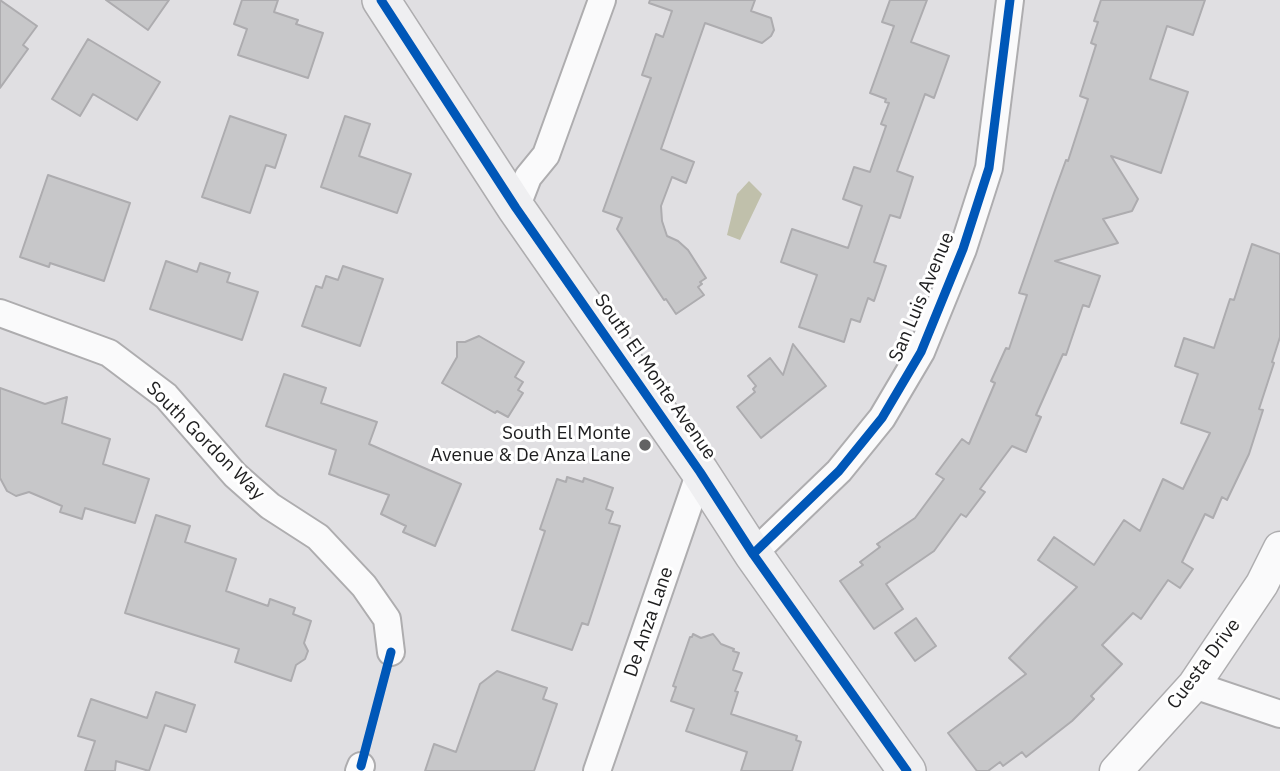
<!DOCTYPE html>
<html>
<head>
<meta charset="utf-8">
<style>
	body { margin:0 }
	canvas { display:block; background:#e0dfe2 }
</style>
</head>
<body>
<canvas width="1280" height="771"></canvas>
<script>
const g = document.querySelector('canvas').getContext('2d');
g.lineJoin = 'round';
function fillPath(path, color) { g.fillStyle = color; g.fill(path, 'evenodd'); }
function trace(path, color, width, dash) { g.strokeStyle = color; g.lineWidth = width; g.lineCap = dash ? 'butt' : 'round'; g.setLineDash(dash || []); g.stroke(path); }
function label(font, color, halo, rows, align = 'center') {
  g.font = font + ' "IBM Plex Sans",sans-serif'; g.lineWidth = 6; g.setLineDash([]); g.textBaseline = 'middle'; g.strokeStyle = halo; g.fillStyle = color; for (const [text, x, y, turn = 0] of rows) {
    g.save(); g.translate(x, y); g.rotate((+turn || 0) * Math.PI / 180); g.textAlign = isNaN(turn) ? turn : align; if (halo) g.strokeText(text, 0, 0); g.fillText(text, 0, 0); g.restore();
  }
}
fillPath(new Path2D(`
	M749,181l13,13 -22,46 -13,-5 10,-41z`), '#c0c0ab');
const building = new Path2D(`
	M0,0l37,26 -14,19 5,4 -28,39z
	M106,0h63l-21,30z
	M242,0h36l-4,12 24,8 -2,4 27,9 -15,45 -70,-23 9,-26 -13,-5z
	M650,0h105l-4,11 20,7 3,12 -3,6 -9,7 -57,-20 -44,126 33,13 -8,21 -14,-6 -11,29 1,15 5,15 11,5 10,9 18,28 -6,4 2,2 -4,3 6,8 -28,19 -10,-15 -2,1 -47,-71 5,-11 -19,-7 48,-133 -9,-3 14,-41 7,3 9,-26 -23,-8z
	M890,0h37l-16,42 38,14 -15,42 -9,-4 -28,77 16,6 -13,41 -10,-3 -16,47 12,4 -12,35 -6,-3 -8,24 -9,-3 -7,23 -45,-15 18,-52 -36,-13 11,-33 56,19 14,-42 -19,-7 11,-32 16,5 16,-46 -5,-2 8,-21 -4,-1 1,-3 -16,-6 24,-67 -12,-4z
	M1101,0h104l-12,35 -26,-9 -17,53 38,13 -27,81 -50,-17 27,43 -6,12 -29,8 15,24 -63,18 45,15 -11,31 -6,-2 -17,50 -3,-1 -27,61 5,2 -15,35 -14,-6 -32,43 5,3 -19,25 -5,-3 -27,37 -48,33 17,25 -29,20 -34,-48 23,-16 -3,-3 20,-15 -3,-3 38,-26 29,-39 -8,-5 26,-35 7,5 26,-61 -4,-2 15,-33 3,1 18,-54 -8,-2 35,-100 12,-33 2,1 20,-62 -8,-3 16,-51 -5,-2 7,-21 -4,-1z
	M88,39l72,43 -23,38 -44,-26 -13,22 -28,-17z
	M230,116l56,19 -11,33 -9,-3 -16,48 -48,-16z
	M345,116l25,8 -11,32 52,18 -14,39 -76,-26z
	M48,175l82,28 -26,78 -54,-18 -1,4 -29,-10z
	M1252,244l28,10v83l-8,25 2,1 -15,46 4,1 -14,44 -22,46 -5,-3 -9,21 -8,-4 -23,48 11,7 -13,19 -12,-8 -27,39 -8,-6 -31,32 20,19 -31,32 3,3 -22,22 -46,36 -4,-5 -19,14 -3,-4 -12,9h-11l-29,-38 78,-59 -17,-16 68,-71 -39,-27 16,-23 40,28 30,-45 16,11 23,-52 20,10 27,-56 -29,-10 17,-49 -23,-8 9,-28 30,10 16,-49 4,1z
	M166,261l31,11 3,-9 30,10 -3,9 31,10 -16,48 -92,-31z
	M343,266l40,13 -23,67 -58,-20 14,-40 6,2 4,-12 12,4z
	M479,336l45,26 -9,15 8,5 -5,8 5,3 -15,24 -11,-6 -2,2 -53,-30 15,-26v-15h8z
	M793,344l33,42 -65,52 -24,-31 18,-15 -2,-3 3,-3 -8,-10 22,-18 13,17z
	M284,374l42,14 -5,15 56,19 -8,22 92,40 -26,62 -32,-14 3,-6 -25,-12 8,-19 -60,-21 7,-24 -70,-24z
	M0,388l45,16 22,-7 -5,26 48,16 -7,25 46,15 -14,44 -50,-15 -3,11 -22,-7 2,-6 -33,-14 -13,4 -9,-5 -7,-13z
	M567,477l16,5 1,-4 29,10 -7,21 7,3 -4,11 11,3 -32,99 -6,-2 -10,27 -60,-20 33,-99 -5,-2 17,-50 9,3z
	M156,515l34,11 -5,16 51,17 -10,32 42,15 2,-7 25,9 -2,6 18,7 -7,22 4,8 -3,8 -9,6 -5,16 -56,-19 4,-13 -114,-36z
	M916,618l20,28 -21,15 -20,-28z
	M693,634l8,4 12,-4 8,10 13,5 -1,2 6,2 -6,17 9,3 -7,18 3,1 -7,22 66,22 -1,4 5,2 -9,29h-51l6,-19 -61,-21 8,-22 -23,-8 5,-14 -3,-1 17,-49h2z
	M497,671l50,17 -4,11 14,5 -23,67h-109l9,-27 22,8 24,-68z
	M156,692l39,13 -9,27 -21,-7 -16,46 -33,-10 -1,10h-30l10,-30 -17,-5 13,-37 56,19z`);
fillPath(building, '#c7c7c9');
trace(building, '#adacaf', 2);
const minor = new Path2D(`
	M516,208l12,-31 18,-22 56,-155
	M0,313l109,40 57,43 69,79 35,31 48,31 46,49 23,33 4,33
	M753,554l86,-83 43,-53 39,-66 42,-103 26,-81 21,-168
	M1194,685l86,29
	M359,771l2,-5
	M597,771l103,-299`);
const tertiary = new Path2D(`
	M1116,771l78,-86 68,-101 18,-36`);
const secondary = new Path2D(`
	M381,0l135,208 184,264 53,82 154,217`);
trace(minor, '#aeadaf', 30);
trace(tertiary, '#aeadaf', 35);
trace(secondary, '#aeadaf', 40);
trace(minor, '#fafafb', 26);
trace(tertiary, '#fafafb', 32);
trace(secondary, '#efeff1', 37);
trace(new Path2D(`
	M381,0l135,208 184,264 53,82 154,217
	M753,554l86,-83 43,-53 39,-66 42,-103 26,-81 21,-168
	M361,766l30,-114`), '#0057b8', 9);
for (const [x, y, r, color] of [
	[645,445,7,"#626263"]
]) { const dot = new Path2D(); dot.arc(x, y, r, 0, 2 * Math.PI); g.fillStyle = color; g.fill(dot); trace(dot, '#fff', 2.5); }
label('19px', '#1e1e1f', '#fff', [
	["San Luis Avenue",922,297,-67],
	["South El Monte Avenue",655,377,55],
	["South Gordon Way",205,441,45],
	["De Anza Lane",649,622,-71],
	["Cuesta Drive",1204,664,-53]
]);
label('19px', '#1e1e1f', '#fff', [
	["South El Monte",631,434],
	["Avenue & De Anza Lane",631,456]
], 'right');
</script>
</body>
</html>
